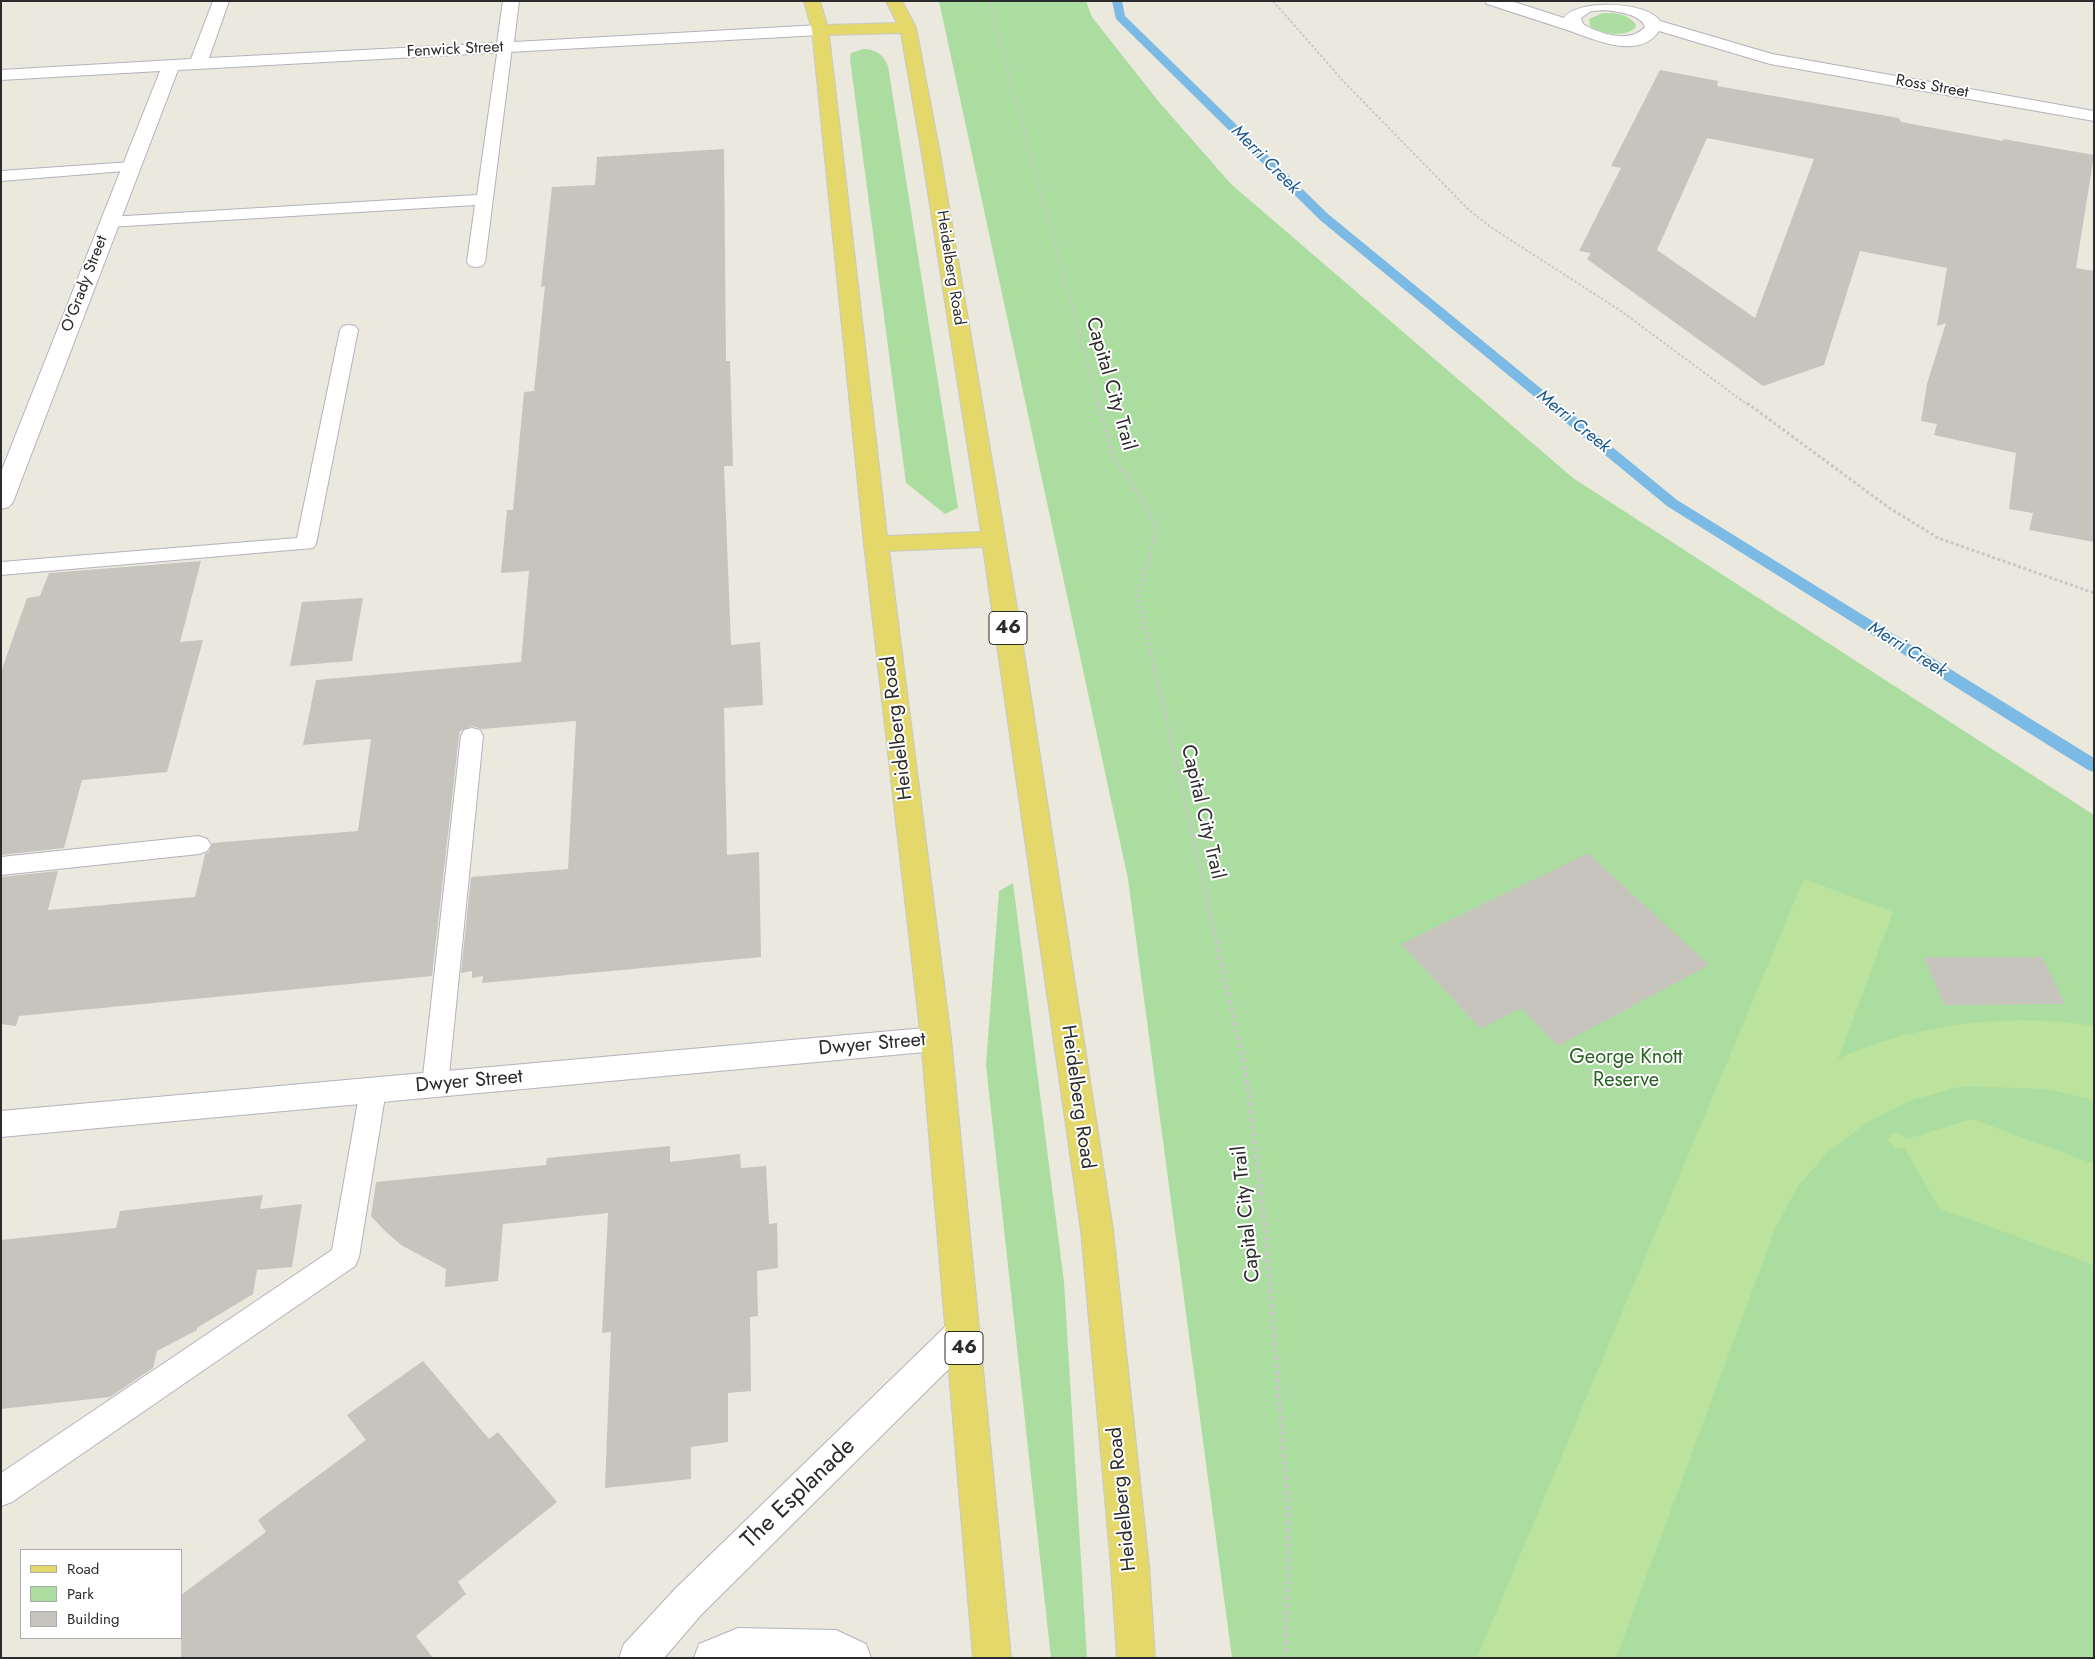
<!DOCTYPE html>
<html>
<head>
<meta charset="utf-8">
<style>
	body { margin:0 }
	#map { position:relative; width:2095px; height:1659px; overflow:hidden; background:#ebe8de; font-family:Jost,sans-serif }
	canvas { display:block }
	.frame { position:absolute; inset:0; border:2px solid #2b2b2b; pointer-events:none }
	.legend { position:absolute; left:20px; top:1549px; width:162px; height:90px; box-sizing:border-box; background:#fff; border:1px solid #aaa; margin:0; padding:6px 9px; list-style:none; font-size:15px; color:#2b2b2b }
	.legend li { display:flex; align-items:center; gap:10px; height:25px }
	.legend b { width:25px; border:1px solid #aaa }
</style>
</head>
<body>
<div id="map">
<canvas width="2095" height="1659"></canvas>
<div class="frame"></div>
<ul class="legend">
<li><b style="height:6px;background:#e4d86b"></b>Road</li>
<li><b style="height:14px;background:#acdda0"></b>Park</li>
<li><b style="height:14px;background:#c7c4be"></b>Building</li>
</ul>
</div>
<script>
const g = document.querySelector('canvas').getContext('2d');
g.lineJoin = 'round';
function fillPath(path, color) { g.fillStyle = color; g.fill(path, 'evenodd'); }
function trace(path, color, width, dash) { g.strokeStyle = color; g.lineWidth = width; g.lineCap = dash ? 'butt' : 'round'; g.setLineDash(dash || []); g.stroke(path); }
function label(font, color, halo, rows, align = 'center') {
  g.font = font + ' Jost,sans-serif'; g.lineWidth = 4; g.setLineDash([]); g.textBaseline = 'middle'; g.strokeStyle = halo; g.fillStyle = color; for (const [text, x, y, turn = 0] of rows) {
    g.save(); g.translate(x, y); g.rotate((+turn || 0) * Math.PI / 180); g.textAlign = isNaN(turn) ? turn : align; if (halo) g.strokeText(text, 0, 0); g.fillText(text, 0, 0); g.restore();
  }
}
fillPath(new Path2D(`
	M939,1h147l6,16 67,85 72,82 342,294 521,337v843h-862l-104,-779z
	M1603,13c12,0 26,1 33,12l-1,3c-12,10 -32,6 -45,-2l-1,-7z
	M863,49c12,0 20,5 25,17l70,442 -13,6 -39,-31 -56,-424 1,-6z
	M1013,883l51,399 23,376h-36l-65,-593 13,-174z`), '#acdda0');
fillPath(new Path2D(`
	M1804,879l89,33 -55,147c79,-36 171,-46 256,-33v74l-48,-11 -84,-3 -50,14 -44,22 -39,29 -31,35 -23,43 -159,429h-139z
	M1972,1119l122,45v101l-155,-57 -34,-59 -10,-1 -7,-8 4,-7h6l9,6z`), '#bce39d');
fillPath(new Path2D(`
	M1112,1h10l3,15 203,198 349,286 417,258v14l-6,-2 -421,-264 -347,-286 -204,-201z`), '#7bbae4');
fillPath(new Path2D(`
	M1660,70l58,11 -1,5 182,32 2,4 102,19v-2l91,16 -18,113 18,3v271l-65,-12 4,-17 -24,-4 7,-56 -82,-18 3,-11 -16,-3 6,-37 19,-61 -9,3 10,-58 -87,-17 -36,114 -61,21 -176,-127 4,-6 -12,-2 42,-83 -10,-2zM1707,138l107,21 -59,159 -98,-68z
	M724,149l2,212h4l3,105h-9l7,179 29,-3 3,63 -39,3 3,147 32,-3 2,105 -279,26 1,-7 -11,2v-7l-11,2 10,-96 97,-8 8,-148 -94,8 -10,-3 -12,5 -1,5 -27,240 -413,40 -3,10 -15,-2v-147l57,-6 -10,39 147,-13 10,-43 4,-2 3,-9 146,-12 13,-92 -68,6 13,-65 205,-18 8,-91 -28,2 6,-63h6l11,-118 10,-1 11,-105 -4,1 11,-100 43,-2 2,-28z
	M201,561l-21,81 23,-2 -36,132 -85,8 -18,68 -63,7v-183l26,-74 13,-2 9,-23z
	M363,598l-11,63 -62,5 12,-64z
	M1588,853l121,112 -151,81 -37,-38 -40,21 -80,-85z
	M1924,957h118l23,47 -121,1z
	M670,1146v16l70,-8 1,14 25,-2 3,58 8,-1 1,45 -21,3 1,45 -8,1 1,74 -23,2v49l-37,5v32l-86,9 6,-156 -9,1 6,-120 -105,11 -5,57 -53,6 1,-18 -45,-24 -16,-14 -14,-15 5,-34 170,-17 1,-7z
	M263,1195l-3,14 42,-5 -10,63 -35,3 -4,24 -56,34v2l-40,21 -4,17 -43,29 -109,12v-169l115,-12 4,-17z
	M423,1361l66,78 9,-7 59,70 -99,80 8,12 -50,42 17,22h-252v-63l85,-63 -8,-12 108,-80 -19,-25z`), '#c7c4be');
const lane = new Path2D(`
	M505,43l5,1 2,3 -27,215 -3,4 -6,1 -6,-1 -3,-4 8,-57 -366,22 -6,-1 -2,-4 2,-4 6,-1 368,-22 21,-148 2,-3z
	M131,162l6,2 2,3 -2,3 -136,11v-10z
	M349,325l6,1 3,4 -42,214 -3,4 -312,27v-13l296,-24 43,-208 3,-4z
	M472,728l8,2 3,6 -35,349 -4,8 -9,3 -9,-3 -4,-8 39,-349 3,-6z
	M199,836l8,3 4,6 -4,6 -8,3 -198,21v-18z
	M373,1079l9,3 4,8 -27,167 -4,9 -343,236 -11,4v-33l331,-223 28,-160 4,-8z`);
const street = new Path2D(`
	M213,1h16l-20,57 288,-15 6,-42h16l-5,41 306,-17 6,1 2,4 -2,4 -6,1 -642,35 -165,432 -4,5 -8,2v-37l159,-401 -159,9v-10l190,-11z
	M1485,1h26l53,17c10,-18 81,-18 96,3l112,33 322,57v10l-324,-57 -111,-33c-22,32 -71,5 -98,-3 -24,-8 -49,-16 -74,-24zM1606,10c12,2 35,4 39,17 -14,17 -46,7 -62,-3l-2,-6 10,-7z
	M936,1027l11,4 4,8 -4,8 -11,4 -935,86v-26z
	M962,1318l12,4 5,11 -5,11 -273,271 -37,43h-45l5,-14 51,-55 275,-267z
	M738,1628l98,2 30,14 5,14h-177l5,-14z`);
const primary = new Path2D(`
	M804,1h16l7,24 70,-2 -11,-22h16l14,27 24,126 79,466 94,610 36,336 6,92h-38l-6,-92 -30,-336 -98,-683 -94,4 62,488 60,619h-38l-52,-619 -57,-495 -52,-514zM901,33l21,121 59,378 -94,4 -58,-501z`);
trace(lane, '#b2b3bd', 2);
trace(street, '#b2b3bd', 2);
trace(primary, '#c8c8c8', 2);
trace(new Path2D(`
	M989,1l110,404
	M1273,1l72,82 124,127 23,18 129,83 127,94`), '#c8c8c8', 2, [2.5, 2]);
trace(new Path2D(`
	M1098,403l15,54 27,39 17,32 -19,68 79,347
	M1747,403l141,104 50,31 156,55`), '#c8c8c8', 3, [3, 2.5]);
trace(new Path2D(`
	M1216,941l30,132 19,154 23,280 -2,151`), '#c8c8c8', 4, [4.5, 3]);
fillPath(lane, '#fff');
fillPath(street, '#fff');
fillPath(primary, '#e4d86b');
label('16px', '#2b2b2b', '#fff', [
	["Fenwick Street",455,50,-3],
	["Ross Street",1932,87,10],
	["Heidelberg Road",950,268,81],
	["O'Grady Street",85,284,-69]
]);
label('italic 18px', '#1a5790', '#fff', [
	["Merri Creek",1265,160,45],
	["Merri Creek",1573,422,39],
	["Merri Creek",1907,650,32]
]);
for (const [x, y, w] of [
	[1008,628,38],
	[964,1348,38]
]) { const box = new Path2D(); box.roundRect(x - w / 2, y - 16.5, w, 33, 4); g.fillStyle = '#fff'; g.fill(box); trace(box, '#2b2b2b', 1); }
label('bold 19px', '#2b2b2b', null, [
	["46",1008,628],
	["46",964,1348]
]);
label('20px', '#2b2b2b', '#fff', [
	["Capital City Trail",1110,384,74],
	["Heidelberg Road",898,728,-97],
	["Capital City Trail",1202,812,77],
	["Dwyer Street",872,1045,-5],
	["Dwyer Street",469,1082,-5],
	["Heidelberg Road",1077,1097,82],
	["Capital City Trail",1247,1214,-96],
	["Heidelberg Road",1123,1499,-96]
]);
label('20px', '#266221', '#fff', [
	["George Knott",1626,1058],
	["Reserve",1626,1081]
]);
label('24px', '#2b2b2b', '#fff', [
	["The Esplanade",799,1494,-44]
]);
</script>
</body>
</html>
